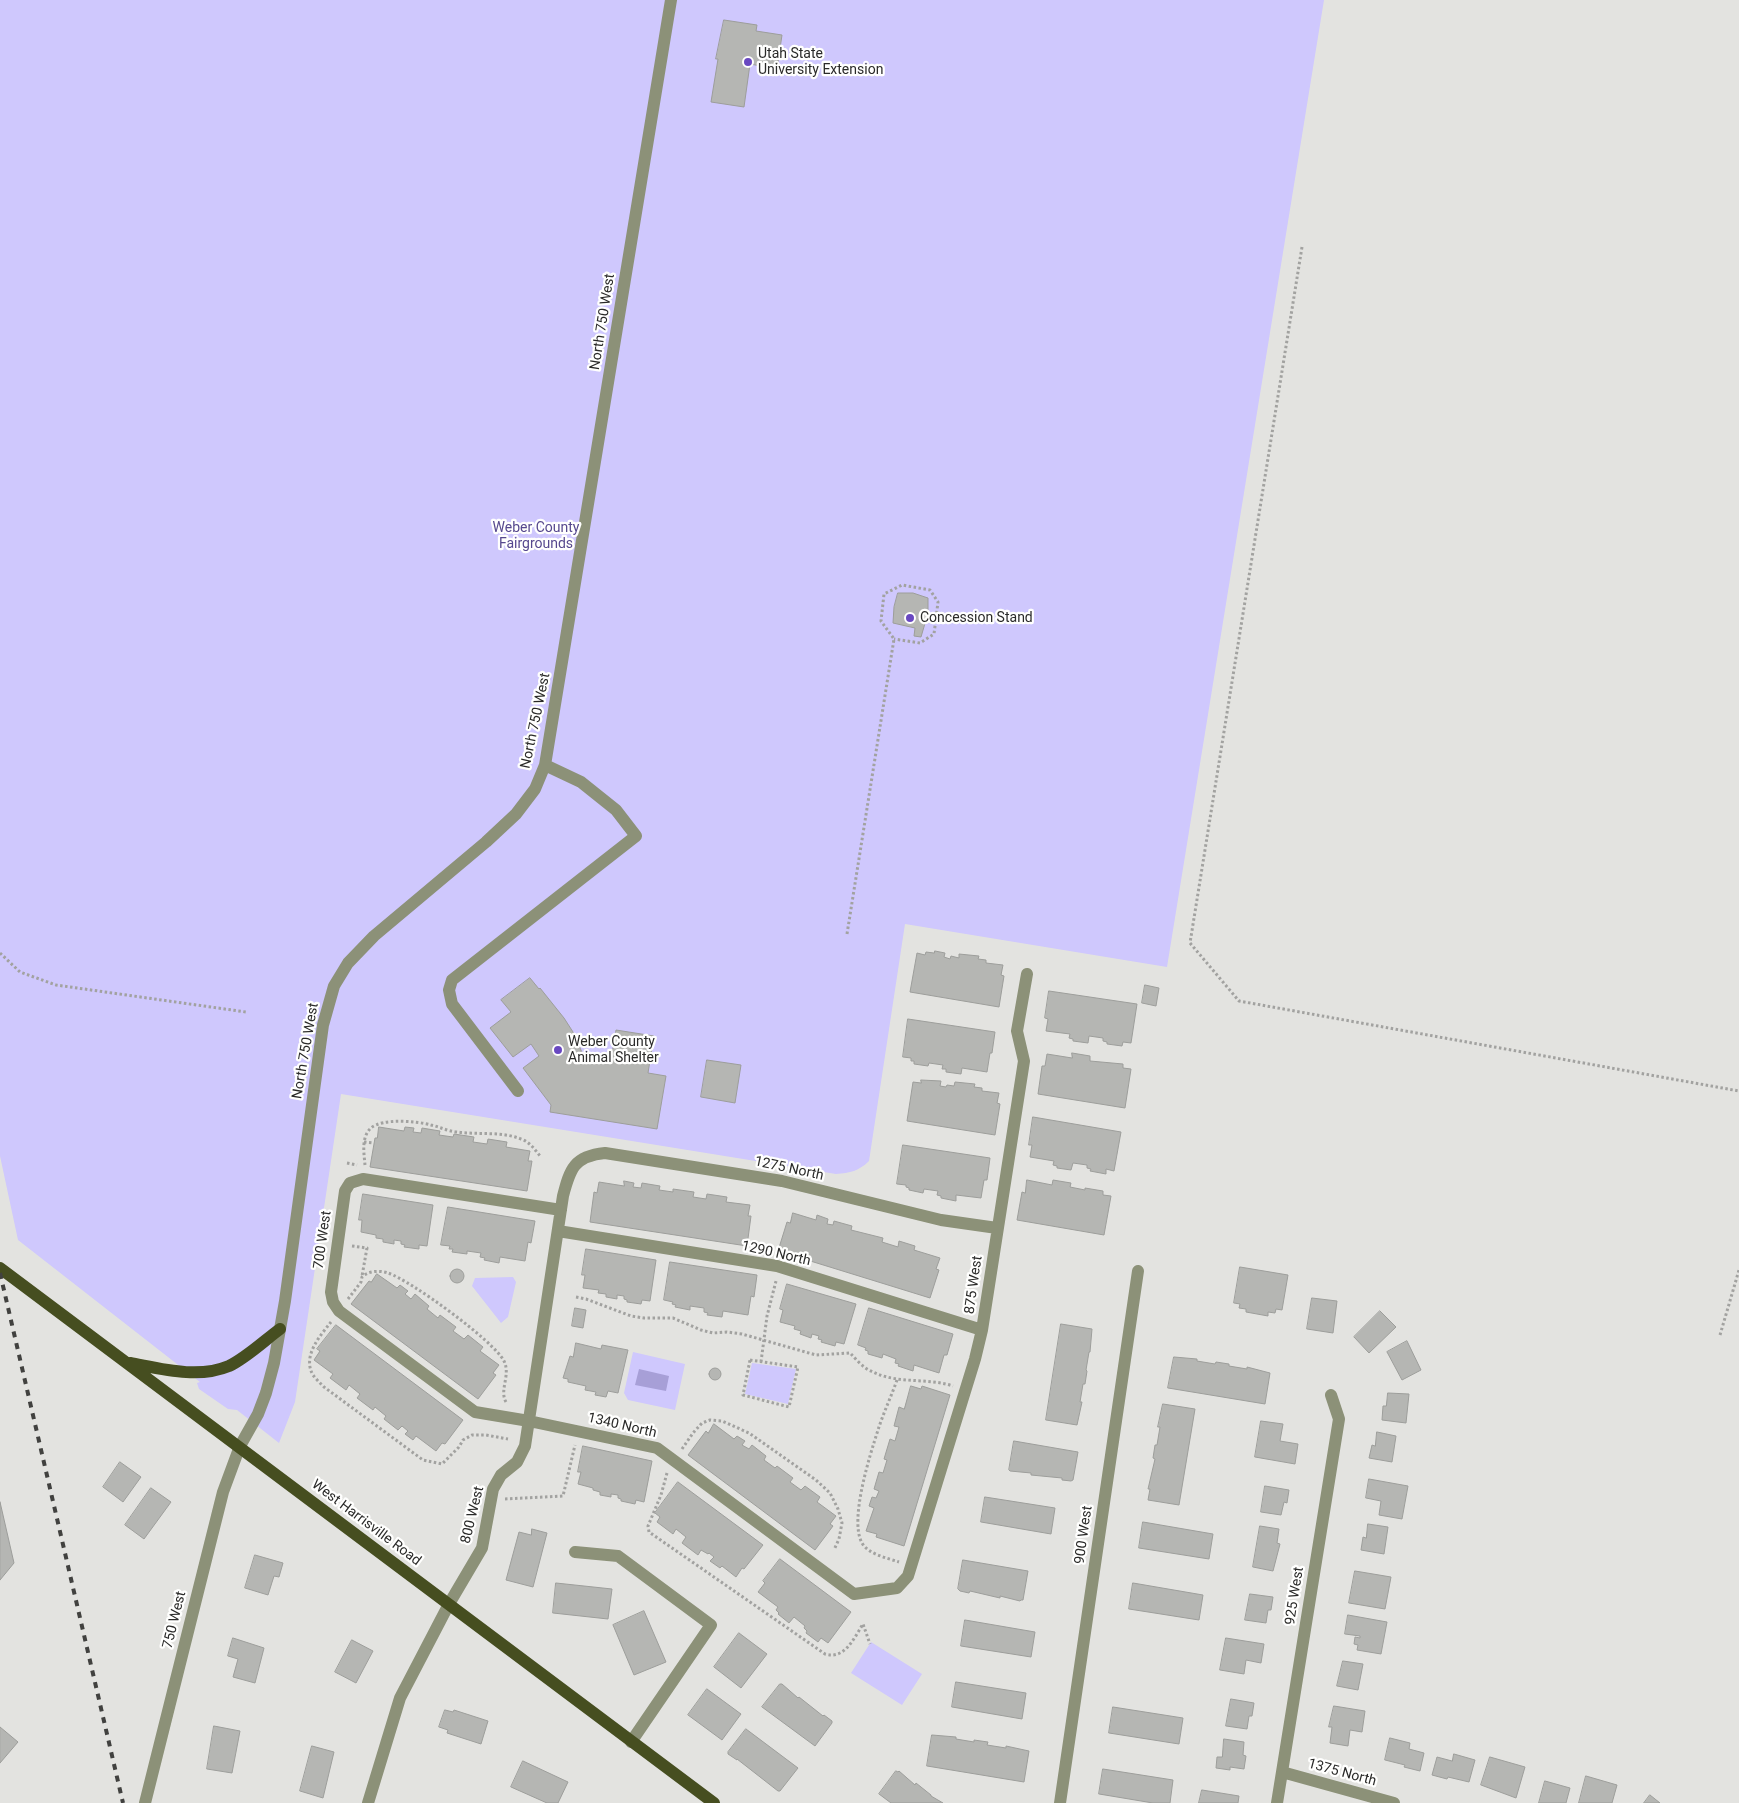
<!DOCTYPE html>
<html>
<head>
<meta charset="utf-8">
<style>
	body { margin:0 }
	canvas { display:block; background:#e3e3e0 }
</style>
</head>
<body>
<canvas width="1739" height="1803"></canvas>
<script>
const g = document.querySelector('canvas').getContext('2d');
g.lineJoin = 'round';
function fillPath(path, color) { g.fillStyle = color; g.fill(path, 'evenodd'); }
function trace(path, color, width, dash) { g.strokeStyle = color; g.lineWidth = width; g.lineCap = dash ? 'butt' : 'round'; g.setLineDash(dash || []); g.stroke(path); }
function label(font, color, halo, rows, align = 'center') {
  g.font = font + ' Roboto,sans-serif'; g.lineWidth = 4.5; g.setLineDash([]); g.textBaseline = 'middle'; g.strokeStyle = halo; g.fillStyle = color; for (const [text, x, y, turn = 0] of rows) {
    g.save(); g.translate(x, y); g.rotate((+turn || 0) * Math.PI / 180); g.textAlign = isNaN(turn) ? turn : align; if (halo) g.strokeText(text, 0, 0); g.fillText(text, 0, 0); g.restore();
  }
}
fillPath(new Path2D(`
	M0,0h1324l-157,967 -262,-43 -36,237c-10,10 -19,12 -33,13l-495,-80 -46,308 -16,41 -42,-33 -9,-1 -29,-20 -2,-6 3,-1 -182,-142 -18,-84z
	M513,1277l3,5 -8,35 -7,6 -29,-37 3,-8z
	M633,1352l52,12 -10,46 -47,-10 -4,-7z
	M752,1363l44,6 -8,35 -43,-10z
	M871,1642l51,32 -20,31 -51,-32z`), '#cfc8fd');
fillPath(new Path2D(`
	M639,1369l30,7 -3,15 -31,-6z`), '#a79fd7');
const building = new Path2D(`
	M724,20l33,5 -1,6 26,4 -5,34 -27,-5 -6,43 -33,-5 7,-43h-2z
	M898,593h15l15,5v15l-7,24 -7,-1 1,-8 -22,-5 1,-16z
	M935,951l10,2 -1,4 6,2 1,-3 8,2v-4l20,2 -1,3 8,1v3l17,2 -2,10 3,1 -5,31 -89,-15 7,-39 8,2 1,-3 8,1z
	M530,978l9,11 1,-1 24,30 9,14 11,25 27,2 5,-29 38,6 -6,37 18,3 -9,53 -107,-17 1,-7 -28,-37 16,-12 -8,-12 -18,13 -23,-29 21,-16 -10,-12z
	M1145,985l14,3 -3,18 -14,-3z
	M1049,991l88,13 -6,39 -8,-1 -1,4 -15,-2v-2l-4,-1v-3l-14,-2 -1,7 -15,-2v-2l-4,-1 1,-4 -24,-3 2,-12 -3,-1z
	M908,1019l87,13 -3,21h-2l-3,19 -25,-4 -1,6 -15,-2v-3h-4l1,-4 -14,-2 -1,3 -14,-2v-3h-3v-3l-8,-1z
	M1072,1053l18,3v5l33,3v4l8,1 -6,39 -87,-14 4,-28h3l2,-12 25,4z
	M707,1060l34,5 -6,38 -34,-6z
	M921,1080l20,1 -1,5 6,1 1,-2 7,1 1,-4 20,2 -1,3 8,1v3l17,2 -2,10 3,1 -5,31 -88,-14 6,-39 8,1z
	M1033,1117l88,15 -7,39 -8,-2v5l-16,-3 1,-2 -4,-1v-3l-14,-2 -2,7 -14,-2v-2l-4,-1 1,-4 -24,-4 2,-12h-3z
	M379,1127l25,4 1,-4 9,1 -1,4 8,1 1,-5 18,3 -1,4 14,2 1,-3 20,3 -1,5 14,2 1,-5 19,3 -1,5 24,4 -2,10h4l-5,30 -157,-24 5,-29h2z
	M903,1145l87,13 -3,22h-3l-3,18 -25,-3v6l-15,-3v-2l-4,-1 1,-4 -14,-2 -1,4 -14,-3v-2l-3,-1v-2l-9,-1z
	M1027,1180l25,5 1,-5 18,3 -1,4 15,3v-2l18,3v4l8,1 -7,39 -87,-15 5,-28 3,1z
	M624,1181l10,2 -1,4 8,1 1,-5 18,3 -1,4 14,2v-3l21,3 -1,5 13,2 1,-5 20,3 -1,5 24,3 -2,11h3l-4,30 -157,-24 4,-30 3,1 2,-11 25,4z
	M363,1194l70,11 -6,41 -8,-1v4l-15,-2 1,-2 -4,-1v-3l-7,-1v4l-11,-2v-3l-7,-1v-3l-15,-3 1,-12h-3z
	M448,1207l87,14 -4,22 -3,-1 -3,19 -25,-4 -1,6 -15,-3 1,-2 -5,-1 1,-4 -14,-2v3l-15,-2 1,-3h-4l1,-3 -9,-1z
	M793,1213l23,7 1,-5 11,4 -1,5 6,1 1,-4 18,5 -1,4 32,8 -1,4 16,5 1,-6 16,5 -1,4 26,8 -4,11 3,1 -9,28 -152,-47 9,-29 3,1z
	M586,1249l70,11 -6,41 -8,-1 -1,4 -14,-2v-2l-3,-1v-3l-7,-1v4l-11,-2v-3l-8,-1 1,-3 -16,-2 2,-13h-3z
	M670,1262l87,13 -3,22 -3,-1 -3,19 -25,-4 -1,6 -15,-2 1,-2 -4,-1v-4l-14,-2v4l-15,-3 1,-2 -4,-1 1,-2 -9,-2z
	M1240,1267l48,8 -6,35 -6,-1 -1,4 -7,-1v4l-22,-4v-3l-7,-1 1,-4 -6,-1z
	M450 1276a7 7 0 1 1 14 0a7 7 0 1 1-14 0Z
	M377,1274l20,14 3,-3 8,6 -3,3 6,5 4,-5 14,12 -2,3 11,9 2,-3 16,12 -3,4 11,8 4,-4 15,12 -3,4 19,14 -6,8 3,2 -18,24 -127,-95 18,-23 2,1z
	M787,1284l69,20 -12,40 -8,-2 -1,4 -14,-4 1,-2 -4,-1 1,-3 -7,-2 -1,4 -11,-4 1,-3 -7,-2 1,-3 -15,-4 3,-12 -3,-1z
	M1312,1298l25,3 -4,32 -26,-4z
	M575,1308l11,2 -3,18 -11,-2z
	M869,1308l84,26 -6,21h-3l-5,18 -25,-8 -1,6 -15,-5 1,-2 -4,-1 1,-4 -13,-5 -1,4 -14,-4v-3l-3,-1 1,-2 -8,-3z
	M1380,1311l16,16 -27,26 -15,-16z
	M1061,1324l31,5 -2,23h-1l-3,18 1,1 -2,13h-2l-3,18h2l-5,23 -31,-5z
	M336,1325l127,95 -18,24 -3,-1 -6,8 -20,-15 -3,4 -8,-6 3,-3 -6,-5 -4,4 -14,-11 2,-3 -11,-9 -2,3 -16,-12 3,-4 -11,-9 -3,5 -16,-12 3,-4 -19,-14 6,-9 -3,-2z
	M1407,1341l14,29 -19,10 -15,-28z
	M576,1343l25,6 1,-4 26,5 -10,43 -10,-2 -2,6 -11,-2 1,-3 -11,-2 1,-4 -18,-4v-3l-5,-1 7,-22 3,1z
	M1174,1357l23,2v2l18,3 1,-2 13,2v2l18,3v-2l23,6 -5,31 -97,-16z
	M709 1374a6 6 0 1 1 12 0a6 6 0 1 1-12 0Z
	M911,1386l10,3 1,-3 28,9 -46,151 -28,-9 1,-3 -11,-3 8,-23 -5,-2 3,-9 4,1 3,-7 -5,-2 5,-17 4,1 4,-13 -3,-1 6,-20 5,2 4,-14 -5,-1 5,-19 5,2z
	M1388,1393l21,1 -3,29 -24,-3 1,-14h3z
	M1163,1404l32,5 -16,96 -31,-5 2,-11h-2l7,-30 -2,-1 2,-13h2l3,-18h-2z
	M1261,1421l22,3 -3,17 18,3 -3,20 -40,-7z
	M714,1424l20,15 3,-3 8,5 -3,4 7,4 3,-4 14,11 -2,4 11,8 2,-2 16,12 -3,4 11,8 4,-4 15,11 -3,5 19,14 -6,8 3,2 -18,24 -127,-95 18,-24 2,2z
	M1377,1432l19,4 -4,26 -23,-4 3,-13 3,1z
	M1014,1441l64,11 -5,28 -2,1 -9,-1v-2l-31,-3v-2l-21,-2 -1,-1z
	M583,1446l69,15 -8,41 -8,-2 -1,4 -14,-3v-2l-3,-1v-3l-7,-1v3l-11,-2v-3l-7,-2v-2l-15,-4 3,-12h-3z
	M120,1462l21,15 -18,25 -20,-15z
	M1369,1479l39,7 -6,33 -23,-4 2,-14 -15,-3z
	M678,1482l85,63 -19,24 -2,-1 -6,9 -14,-11 -2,2 -10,-7 4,-4 -5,-4 -1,1 -7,-4 -3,5 -16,-12 4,-6 -10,-8 -3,5 -16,-12 3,-5 -5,-4z
	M1265,1486l24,4 -2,13 -3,-1 -3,13 -20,-3z
	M151,1488l20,14 -27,37 -19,-14z
	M985,1497l70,11 -4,26 -70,-12z
	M0,1502l14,61 -14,17z
	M1143,1522l70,12 -4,25 -70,-11z
	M1368,1524l20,3 -4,27 -23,-4 2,-13 3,1z
	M1260,1526l19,3 -2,14 3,1 -7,27 -20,-4z
	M532,1529l15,4 -14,54 -27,-7 13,-48 12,3z
	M255,1555l28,8 -4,14 -5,-1 -6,19 -23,-7z
	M780,1559l71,53 -23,31 -7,-5 -3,4 -12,-9 1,-2 -3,-3 1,-2 -11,-9 -5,6 -11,-9 1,-1 -3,-3 2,-3 -20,-15 7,-9 -2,-2z
	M963,1560l65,11 -5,29h-2l-1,1 -20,-5v2l-30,-7 -1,2 -9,-2 -2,-2z
	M1355,1571l36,6 -6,32 -36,-6z
	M556,1583l56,6 -4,30 -55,-6z
	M1133,1583l70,12 -4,25 -70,-11z
	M1250,1594l23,3 -2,13h-3l-2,13 -21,-3z
	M644,1611l22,51 -32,13 -21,-50z
	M1348,1615l39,7 -6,32 -24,-4 1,-5 -4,-1 1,-7 5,1v-2l-15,-2z
	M965,1620l70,12 -4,25 -70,-11z
	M739,1633l28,21 -26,34 -27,-21z
	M233,1638l31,10 -9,35 -22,-6 5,-18 -10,-3z
	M1226,1638l38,6 -3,19 -15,-3 -2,14 -24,-4z
	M352,1640l21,11 -17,32 -21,-11z
	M1343,1661l20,3 -5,26 -21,-4z
	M956,1682l70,11 -4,26 -70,-12z
	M780,1684h2l16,14 1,-1 24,19 1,-1 8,6v2l-17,23 -53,-39z
	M707,1689l34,25 -19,26 -34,-25z
	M1231,1699l23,4 -2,13h-3l-2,13 -21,-3z
	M1334,1706l31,5 -3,21 -12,-2 -2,16 -18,-3 2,-16h-3z
	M1113,1707l70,11 -4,26 -70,-11z
	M445,1710l8,2 1,-2 34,11 -7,23 -34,-11 1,-3 -9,-3z
	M214,1726l26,5 -8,42 -25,-4z
	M0,1727l18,15 -18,21z
	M746,1729l52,39 -18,23h-2l-41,-32v1l-9,-6v-2z
	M932,1735l24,2v2l18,3v-2l14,2 -1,3 19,3v-2l23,5 -5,31 -97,-16z
	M1390,1738l20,5 -1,6 15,4 -4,18 -16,-4 1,-2 -20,-5z
	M1224,1739l20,3 -1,13 3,1 -2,13 -14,-2v3l-14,-2 1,-11h5z
	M312,1746l22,6 -11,46 -23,-7z
	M1454,1754l21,6 -6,22 -21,-5 -1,2 -15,-4 5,-18 15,4z
	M1490,1757l35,10 -9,31 -35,-13z
	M523,1761l45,21 -10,21h-11l-36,-16z
	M1103,1769l70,11 -3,23h-17l-54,-9z
	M896,1771l2,1 1,-1 16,14 1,-2 15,12v1l12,7h-52l-12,-9z
	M1586,1776l31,9 -5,18h-33z
	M1545,1781l25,7 -4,15h-27z
	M1202,1790l37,6 -1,7h-39z
	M1650,1795l10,8h-16z`);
fillPath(building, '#b5b6b3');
trace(building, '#9d9e9b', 1);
trace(new Path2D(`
	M1302,247l-112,696 49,58 500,90
	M847,934l47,-295 -13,-18 3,-27 18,-9 28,5 8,12 -4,32 -14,9 -26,-4
	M0,953l20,19 36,13 190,27
	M364,1142l10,1
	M347,1163l10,2
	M365,1165c-1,-12 -4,-28 6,-37 11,-10 46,-7 60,-3 9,2 16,6 26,7 21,3 44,-1 64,7 9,3 14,11 20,18
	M352,1246l15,2 -5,28
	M576,1297l10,2 45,17 13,2h29l28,12 12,3 14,-1 15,2 74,21 34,-2c6,6 13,15 21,18 27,14 55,6 82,15
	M348,1299l13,-17 1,-5c6,-6 17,-7 26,-4 22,7 106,68 116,88 7,14 -5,29 2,41
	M331,1322c-11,14 -29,34 -18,53 3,4 7,8 11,12l99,73 19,4 17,-17 4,-7 9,-5h14l22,4
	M1720,1335l19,-65
	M750,1360l48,7 -9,40 -46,-12z
	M761,1362l6,-46 9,-35
	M897,1380c-6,17 -14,34 -19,50 -8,25 -29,90 -16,113 6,11 25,15 37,19
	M682,1449l11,-16 9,-10 8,-3 12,1 27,12 67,47 14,13 8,16 4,14 -3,16 -5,11
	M667,1473l-6,22 -13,31 1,6 176,122c20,6 29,-16 38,-30l7,20
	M505,1499l58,-3 12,-51`), '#a2a2a0', 3, [2.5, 2.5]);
trace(new Path2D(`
	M518,1091l-66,-87 -3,-14 3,-10 184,-144 -20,-26 -35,-28 -36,-17
	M561,1210l-198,-31 -13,4 -5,8 -14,101 2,10 6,9 136,101 54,9 128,27 197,146 43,-6 11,-12 67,-217 7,-29 42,-269 -7,-30 10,-57
	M558,1231l219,35 205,64
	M575,1552l43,4 93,69 -80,117
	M1282,1772l112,31
	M145,1803l78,-311 17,-46 18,-32 8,-21 8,-30 11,-62 38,-276 11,-39 14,-23 26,-27 112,-94 30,-28 19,-25 10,-24 126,-765
	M368,1803l32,-105 49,-94 33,-56 11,-59 8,-14 16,-13 8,-16 38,-250c7,-27 11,-40 42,-43l177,28 159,39 56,8
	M1060,1803l78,-532
	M1277,1803l62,-384 -8,-24`), '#8c9178', 12);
trace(new Path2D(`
	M0,1268l714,535
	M130,1363c32,6 68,16 99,3 17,-8 36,-26 51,-37`), '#464e20', 12);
trace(new Path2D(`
	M0,1273l123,530`), '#41413f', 4, [6, 6]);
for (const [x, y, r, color] of [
	[748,62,5,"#6948c1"],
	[910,618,5,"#6948c1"],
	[558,1050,5,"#6948c1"]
]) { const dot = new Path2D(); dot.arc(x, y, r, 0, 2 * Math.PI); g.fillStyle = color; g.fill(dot); trace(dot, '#fffffe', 2); }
label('14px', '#2a2a29', '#fffffe', [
	["Utah State",758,54],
	["University Extension",758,70],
	["Concession Stand",920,618],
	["Weber County",568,1042],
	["Animal Shelter",568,1058]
], 'left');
label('14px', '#2a2a29', '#fffffe', [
	["North 750 West",603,322,-81],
	["North 750 West",536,721,-78],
	["North 750 West",306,1051,-80],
	["1275 North",789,1169,12],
	["700 West",323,1240,-82],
	["1290 North",776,1254,13],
	["875 West",974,1285,-82],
	["1340 North",622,1426,13],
	["800 West",473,1515,-76],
	["West Harrisville Road",366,1523,37],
	["900 West",1084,1535,-82],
	["925 West",1295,1596,-81],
	["750 West",175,1620,-76],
	["1375 North",1342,1773,15]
]);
label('14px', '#56488e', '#fffffe', [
	["Weber County",536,528],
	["Fairgrounds",536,544]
]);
</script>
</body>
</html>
